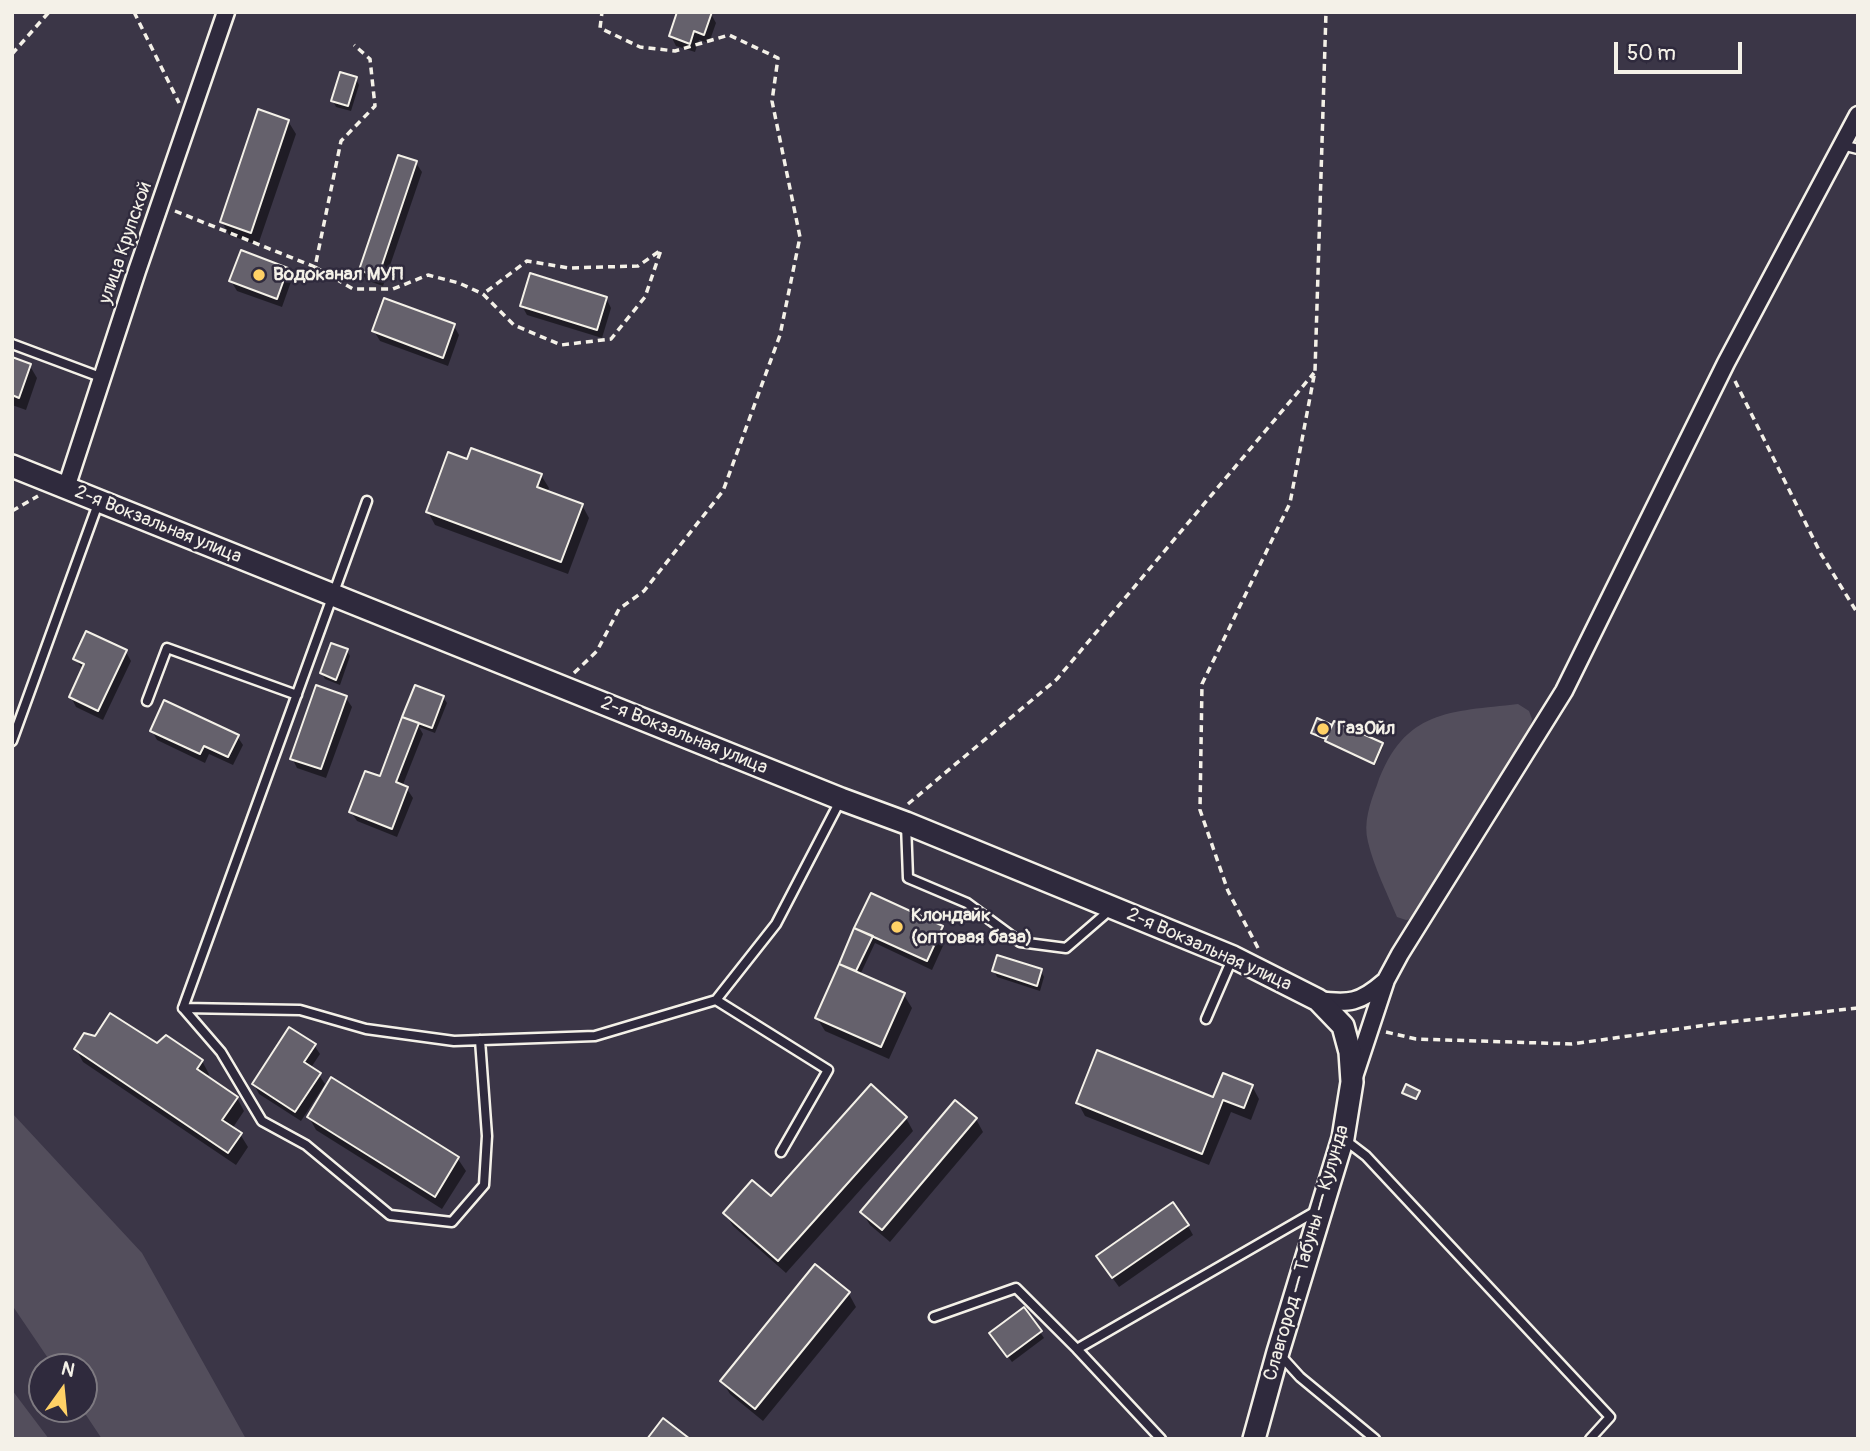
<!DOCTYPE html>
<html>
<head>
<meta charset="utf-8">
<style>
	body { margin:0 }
	#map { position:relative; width:1870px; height:1451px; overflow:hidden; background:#3b3647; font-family:Pangolin,sans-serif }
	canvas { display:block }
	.frame { position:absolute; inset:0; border:14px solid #f4f1e8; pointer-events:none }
	.north { position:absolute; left:28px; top:1353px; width:70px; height:70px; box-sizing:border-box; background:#2f2a3d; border:2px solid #7e7a81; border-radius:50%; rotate:15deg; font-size:19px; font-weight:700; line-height:28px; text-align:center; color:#f4f1e8 }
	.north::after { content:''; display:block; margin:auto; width:24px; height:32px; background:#ffd166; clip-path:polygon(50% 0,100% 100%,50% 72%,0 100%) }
	.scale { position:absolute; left:1614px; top:42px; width:128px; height:32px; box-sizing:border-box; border:4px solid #f4f1e8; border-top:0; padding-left:9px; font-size:21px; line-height:24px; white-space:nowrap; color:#f4f1e8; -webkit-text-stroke:5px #2f2a3d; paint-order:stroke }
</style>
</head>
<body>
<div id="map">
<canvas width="1870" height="1451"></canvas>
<div class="frame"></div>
<div class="north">N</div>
<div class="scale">50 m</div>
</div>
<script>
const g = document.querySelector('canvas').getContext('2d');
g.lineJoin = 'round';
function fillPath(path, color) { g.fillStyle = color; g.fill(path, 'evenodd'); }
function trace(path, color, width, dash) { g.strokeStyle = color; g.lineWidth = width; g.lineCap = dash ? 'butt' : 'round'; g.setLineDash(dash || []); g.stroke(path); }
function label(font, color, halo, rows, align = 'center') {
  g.font = font + ' Pangolin,sans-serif'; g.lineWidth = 5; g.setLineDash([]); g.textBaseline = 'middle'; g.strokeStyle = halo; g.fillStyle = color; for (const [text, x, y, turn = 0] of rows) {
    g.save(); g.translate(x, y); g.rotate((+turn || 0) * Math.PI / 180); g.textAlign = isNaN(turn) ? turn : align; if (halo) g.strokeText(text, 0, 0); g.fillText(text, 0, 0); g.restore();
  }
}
fillPath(new Path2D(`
	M1518,704l11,7 3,8 -3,13 -116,187 -7,1 -9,-3c-10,-24 -23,-50 -29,-75 -5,-19 2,-39 9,-57 27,-76 73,-73 141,-81z
	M12,1113l130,140 104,186h-144l-20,-30h2v-42h-30l-42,-62z
	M12,1390l37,49h-37z`), '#534e5c');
fillPath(new Path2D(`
	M710,12l6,11 -7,20 -10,-3 -4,12 -19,-6 -5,-10z
	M356,79l3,6 -8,26 -15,-4 -3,-6z
	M288,121l8,13 -38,111 -29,-10 -7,-13z
	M416,163l6,9 -39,114 -17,-6 -5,-10z
	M287,269l5,10 -10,28 -45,-16 -6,-10z
	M606,298l5,10 -9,30 -75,-23 -5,-9z
	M454,326l5,9 -11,31 -68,-25 -6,-10z
	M12,359l18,7 7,12 -11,32 -14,-5z
	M468,461l73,14 8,13 -2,4 35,13 7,13 -21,56 -133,-49 -7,-13z
	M347,651l3,5 -10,29 -15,-6 -3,-6z
	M126,652l5,9 -28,59 -27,-13 -5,-10 13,-27 -9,-11z
	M416,687l27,10 4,6 -12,30 -16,-6 4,7 -21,53 5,2 6,9 -16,39 -40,-16 -6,-9 30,-34z
	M346,698l6,9 -26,71 -29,-10 -5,-10z
	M1318,721l64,24 1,2 -8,18 -61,-30 -1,-2z
	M152,731l85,5 6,9 -10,20 -24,-11 -4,9 -48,-23z
	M942,927l5,10 -15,33 -57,-27 -15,32 44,20 8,13 -23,51 -64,-28 -8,-13 26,-50 -2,-4 15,-35z
	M994,971h47l3,6 -4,14 -43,-14z
	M157,1045l45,16 7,13 -2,4 30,20 7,13 -12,18 8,5 8,13 -12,18 -153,-103 -7,-13z
	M314,1045l6,9 -10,15 9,6 6,9 -24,37 -42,-27 -5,-10z
	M332,1080l126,79 8,12 -24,38 -126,-79 -7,-13z
	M1252,1086l7,13 -8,21 -20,-8 -22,53 -124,-49 -7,-13 136,-4z
	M906,1118l7,13 -127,142 -53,-47 -8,-13 46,-14z
	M976,1119l7,13 -93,110 -20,-17 -8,-13z
	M1188,1226l5,9 -74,52 -15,-21z
	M849,1294l7,13 -93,114 -33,-27 -8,-13z
	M1040,1332l4,6 -32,24 -17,-23z`), '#0007');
const building = new Path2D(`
	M677,12h35l-8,23 -10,-4 -4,13 -21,-8z
	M340,72l17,5 -9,29 -17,-5z
	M258,109l31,11 -38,113 -31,-11z
	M398,155l19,6 -39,116 -19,-7z
	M241,250l47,18 -11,31 -48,-18z
	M530,273l77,24 -10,33 -77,-24z
	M384,298l71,26 -12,34 -71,-27z
	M12,357l19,7 -12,34 -7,-3z
	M471,448l71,26 -5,13 46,17 -22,58 -135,-50 22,-60 19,7z
	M86,631l41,19 -29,61 -29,-14 15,-33 -11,-5z
	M331,643l17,6 -12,31 -16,-7z
	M316,685l31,11 -26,73 -31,-10z
	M415,685l29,11 -12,32 -30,-11z
	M164,700l75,35 -11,22 -24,-11 -4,8 -50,-23z
	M402,717l17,6 -23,59 12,5 -16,42 -43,-17 16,-41 15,5z
	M1317,718l15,7 -6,14 -15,-6z
	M1334,721l49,22 -9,21 -49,-23z
	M871,893l72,33 -16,35 -73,-33z
	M854,928l19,8 -17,35 -17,-7z
	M997,955l45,14 -5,17 -45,-15z
	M839,964l66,29 -24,54 -66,-29z
	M110,1013l47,30 9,-8 37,25 -6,9 41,28 -16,23 20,13 -14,20 -154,-104 10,-16 11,3z
	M289,1027l27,17 -12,18 17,11 -26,39 -43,-28z
	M1097,1050l116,47 10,-24 30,12 -9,23 -21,-8 -21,54 -126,-51z
	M331,1077l128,80 -24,40 -128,-80z
	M871,1084l36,33 -129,144 -55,-48 29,-33 19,16z
	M1406,1084l14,7 -4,8 -14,-6z
	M955,1100l22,18 -95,112 -22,-18z
	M1173,1202l16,23 -77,53 -16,-22z
	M815,1264l35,28 -95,117 -35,-28z
	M1024,1307l18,24 -35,26 -18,-24z
	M663,1418l27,21h-43z`);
fillPath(building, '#65616c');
trace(building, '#f4f1e8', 2);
const lane = new Path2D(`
	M1842,145l16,4
	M12,344l91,34
	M147,701l20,-53 130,47
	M12,741l87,-240
	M906,824l2,54 59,25 53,39 46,6 44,-38
	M716,1000l112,70 -47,82
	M183,1008l117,2 66,19 88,12 141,-5 121,-36 60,-76 64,-123
	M183,1008l38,44 41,69 44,24 84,70 62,7 32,-37 3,-49 -7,-96
	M183,1008l184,-507
	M1206,1019l26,-60
	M1345,1140l21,16 244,261 -20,22
	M934,1317l82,-29 61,61
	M1280,1355l20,22 75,62
	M1161,1439l-84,-90 241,-139`);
const street = new Path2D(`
	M66,488l71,-217 89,-259
	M1318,1000c31,4 42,3 66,-18
	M1354,1077l32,-97 14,-26 164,-263 162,-328 132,-248`);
const secondary = new Path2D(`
	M12,466l829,333 65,24 327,134 85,43 25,26 7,26 2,30 -9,56 -65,214 -24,87`);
trace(lane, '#f4f1e8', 13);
trace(street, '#f4f1e8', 21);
trace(secondary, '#f4f1e8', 26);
trace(new Path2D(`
	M134,12l45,91
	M12,54l37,-42
	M175,211l140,56 26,-126 34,-35 -5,-47 -16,-14
	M315,267l38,22h40l35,-14 31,8 24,11 31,31 47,20 50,-6 34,-42 16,-47 -23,16 -69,2 -42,-7 -44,33
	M1735,381l86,173 37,60
	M12,511l26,-15
	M574,673l23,-22 22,-42 25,-18 79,-100 57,-156 20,-98 -28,-136 6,-43 -49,-23 -54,16 -35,-4 -40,-19 2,-16
	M908,804l149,-125 257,-306
	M1258,948l-30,-57 -28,-81 2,-126 88,-181 25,-132 11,-359
	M1386,1032l30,7 156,5 149,-21 137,-15`), '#f4f1e8', 3.5, [7, 5]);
trace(lane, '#2f2a3d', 8);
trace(street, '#2f2a3d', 16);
trace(secondary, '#2f2a3d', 21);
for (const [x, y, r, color] of [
	[259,275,7,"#ffd166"],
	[1323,729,7,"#ffd166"],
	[897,927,7,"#ffd166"]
]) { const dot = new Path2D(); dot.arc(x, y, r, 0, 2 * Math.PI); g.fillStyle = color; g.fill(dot); trace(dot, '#2f2a3d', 2.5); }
label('19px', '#f4f1e8', '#2f2a3d', [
	["улица Крупской",126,243,-71],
	["2-я Вокзальная улица",158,525,22],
	["2-я Вокзальная улица",684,736,22],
	["2-я Вокзальная улица",1209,950,24],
	["Славгород — Табуны — Кулунда",1307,1253,-74]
]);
label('bold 19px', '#f4f1e8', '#2f2a3d', [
	["Водоканал МУП",273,275],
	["ГазОйл",1337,729],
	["Клондайк",911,916],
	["(оптовая база)",911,938]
], 'left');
</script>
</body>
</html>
